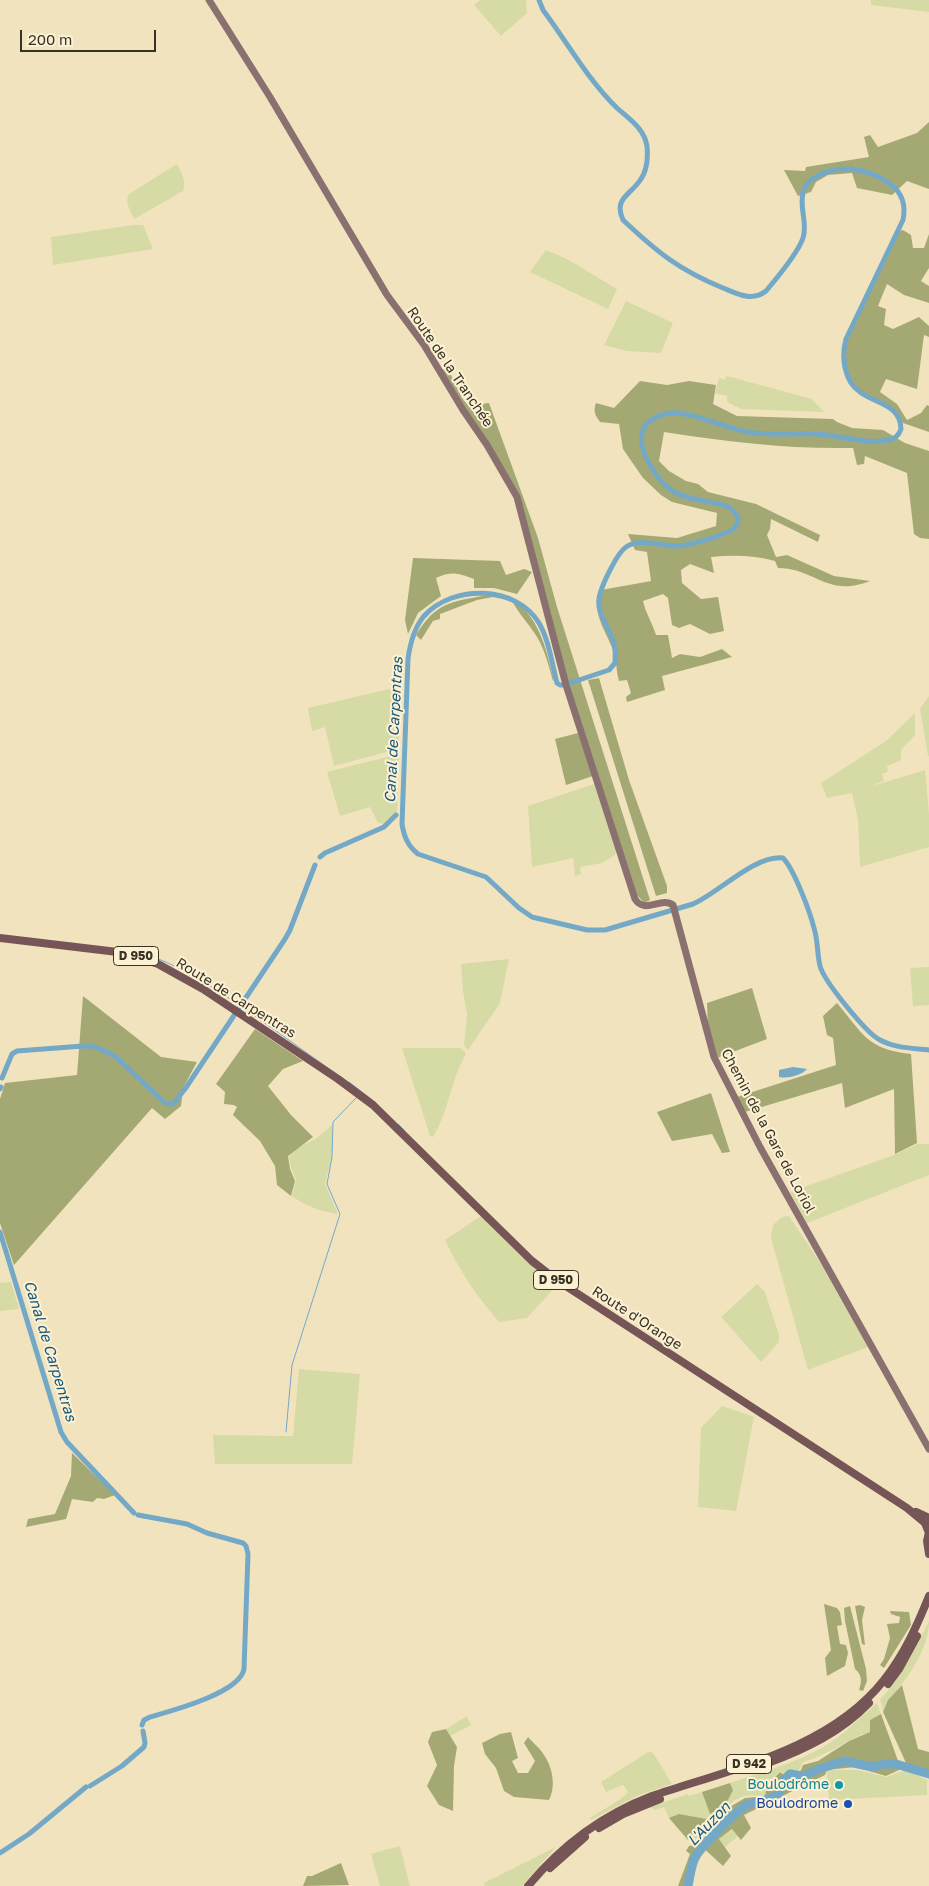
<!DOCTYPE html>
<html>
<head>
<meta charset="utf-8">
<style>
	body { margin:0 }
	#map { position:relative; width:929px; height:1886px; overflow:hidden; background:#f2e3bf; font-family:"Golos Text",sans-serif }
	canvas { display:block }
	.scale { position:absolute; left:20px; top:30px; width:136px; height:22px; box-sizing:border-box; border:2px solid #383224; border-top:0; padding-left:6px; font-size:15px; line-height:18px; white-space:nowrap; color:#383224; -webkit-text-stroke:4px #fdf1d4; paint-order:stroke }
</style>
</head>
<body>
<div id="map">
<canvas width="929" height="1886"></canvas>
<div class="scale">200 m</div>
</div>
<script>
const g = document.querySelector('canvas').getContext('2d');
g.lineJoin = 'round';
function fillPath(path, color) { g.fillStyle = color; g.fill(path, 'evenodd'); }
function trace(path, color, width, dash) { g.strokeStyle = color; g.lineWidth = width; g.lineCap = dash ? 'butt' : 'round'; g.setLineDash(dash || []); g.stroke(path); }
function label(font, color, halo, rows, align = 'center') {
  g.font = font + ' "Golos Text",sans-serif'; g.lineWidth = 4; g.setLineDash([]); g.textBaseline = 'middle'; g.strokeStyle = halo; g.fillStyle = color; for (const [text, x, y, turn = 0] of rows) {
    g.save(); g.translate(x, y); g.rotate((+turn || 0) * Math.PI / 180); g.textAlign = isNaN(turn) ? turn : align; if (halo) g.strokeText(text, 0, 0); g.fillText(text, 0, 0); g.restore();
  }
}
fillPath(new Path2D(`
	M480,0h46l1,13 -26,23 -27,-31z
	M871,0h58v12l-58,-7z
	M177,164c4,9 10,17 6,27l-49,28c-3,-8 -10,-16 -5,-25z
	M133,225h10l10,24 -100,16 -2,-28z
	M546,250l21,9 50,30 -9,20 -78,-37z
	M626,301l47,22 -12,30 -35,-2 -22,-6z
	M727,376l85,23 12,13 -83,-3 -14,-7v-6l-12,-3 4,-15 6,2z
	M402,686l-4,63 -64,17 -9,-39 -13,4 -4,-23z
	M929,696v60h-1l-8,-47z
	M915,713v22l-14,15v10l-14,6 1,6 -6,2 2,7 -15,6 56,-17 4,44v33l-69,20 -2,-47 -6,-27 -25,5 -6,-15 65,-42z
	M399,754l-2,57 -12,13 -7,-1 -8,-16 -30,9 -13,-44z
	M594,784l22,66 -1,5 -13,8 -22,4 1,7 -6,2 -2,-18 -41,9 -4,-61z
	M509,959l-9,44 -32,47 -4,-5 3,-31 -4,-23 -2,-27z
	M929,967v38l-16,1 -3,-38z
	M402,1048h59l5,6c-15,25 -17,57 -33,83l-3,-1z
	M332,1125v31l-7,28 13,30c-16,-2 -33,-8 -46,-18l4,-16 -5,-12 -2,-12 7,-7 21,-11z
	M918,1144h11v31l-122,48 -17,-31 104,-37z
	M481,1216l55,54 21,15 -30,33 -28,4c-23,-27 -39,-50 -54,-82z
	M789,1216l45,67 34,64 -60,23 -37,-132 2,-13 9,-8z
	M11,1282l8,27 -19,2v-28z
	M757,1284l8,8 14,43v7l-18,20 -40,-45z
	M299,1369l61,5 -8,90h-137l-2,-29 80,1z
	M722,1406l32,11 -18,94 -38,-4 3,-79z
	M929,1621c0,22 -14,47 -28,64 -7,9 -13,16 -18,26l-3,-11c21,-24 35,-50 49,-79z
	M877,1703l4,11 -10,6 -1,12c-24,7 -43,24 -67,30l-6,12 -7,-1 -2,2 -8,-4 -13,13 -2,12c-6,0 -14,-1 -20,0 -19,3 -34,35 -48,47l-9,-3 18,-21 -27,-5 -10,4 -5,-11 -9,3 -5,-3 38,-13 1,2 13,-4 8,21 23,-23 -3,-7c31,-11 64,-19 93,-36 20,-11 36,-29 54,-44z
	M467,1716l4,9 -21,11 -4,-7z
	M650,1751l4,3 18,30 -33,11 -48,25 -1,-2 32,-20 6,-6 -5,-7 -17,7 -5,-10z
	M831,1770h27l28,7 17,-6 9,2 15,7v15l-98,5 -2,-29z
	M733,1829l5,7 -13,11 -6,-8z
	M400,1846l10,40h-30l-9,-32z
	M556,1847l-34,39h-38v-3z`), '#d6dba5');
fillPath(new Path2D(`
	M929,122v67l-22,-8 -15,14 -35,-7 -5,-15 -24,2 -12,7 -5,10 -13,4 -14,-26 21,1 1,-4 63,-10 -5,-20 6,-2 8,12 39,-14z
	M903,230l8,5 2,13h11l5,-14v34l-8,13 8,5v17l-25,-8 -17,-11 -9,22 8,3 -2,16 9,4 26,-12 10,9v11l-5,-2 -7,54 -31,-10 -6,13 17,12 10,16 14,-7 6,-8 2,1v26l-26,-9c-12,-24 -24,-19 -42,-32 -13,-9 -17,-28 -17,-43l55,-117z
	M448,369l14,29 14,17 4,-11 9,-1 49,135 19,69 93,293 -6,3 -7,-8 -70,-215 -43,-167 -83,-143z
	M640,381l27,4 22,-4 27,4 -3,19 24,12 96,3 4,3 15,6 31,2 22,13 24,8v88l-9,-1 -6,-4 -7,-61 -42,-17 -1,8 -7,1 -4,-17c-67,1 -123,-6 -189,-16l-5,29 10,10 17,10 12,3 10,8 48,12 64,31 -2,7 -47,-23 -1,10 -3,6 9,22 11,-2 47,21 36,5c-43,17 -55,-13 -92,-13l-3,-7c-22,-6 -42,-6 -64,-4l3,16 -24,-9 -9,6 1,13 19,16 17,-2 6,34 -14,3 -20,-10 -11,4 -7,-3 -4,-27 -5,-4 -20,7c3,13 9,21 13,34h12l4,23 8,-4 20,3 22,-8 10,8 -70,19 3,14 -38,12 -1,-5 5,-4 -4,-13 -8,1c-3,-10 -2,-18 -5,-28 -6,-20 -25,-41 -13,-63l50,-9 -4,-29 -12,-2 -7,-16 49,4 39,-12 1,-13 -45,-11 -11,-7 -18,-17 -20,-29 -4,-25 -19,-2c-5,-7 -7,-11 -4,-19l18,5z
	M413,558l87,3 6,14 18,-6 8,3 -15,22 -23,-6h-20v-9c-16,-6 -23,-8 -38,-1l5,18 -23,17 -10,21 -3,-14z
	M487,595c10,2 22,2 30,8 24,18 30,50 37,77l-1,1c-4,-14 -8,-31 -16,-44 -8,-13 -18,-23 -25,-36l-19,-4 -16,3 -37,14v5l-7,2 -12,19 -5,-5c20,-33 35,-33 71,-40z
	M599,678l30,102 38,106v7l-11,3 -68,-216z
	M578,733l15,43 -27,9 -11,-46z
	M752,988l15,51 -50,19 -9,-27 -1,-28z
	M83,996l78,61 36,5 -14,26 -2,18 -16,13 -13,-11 -138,157 -14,-42v-124l5,-16 72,-8z
	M837,1003c27,32 30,46 74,51l6,89 -22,11 -1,-65 -49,19 -3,-25 -97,29 -8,-15 99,-32 -3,-27 -6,-3 -4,-19z
	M255,1029l48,32 -20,8 -15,17 23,29 22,22 -25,19 2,13 5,12 -4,15 -14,-11 -2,-19 -15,-25 -27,-26 4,-8 -3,-2 -10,-1 1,-12 -9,-8z
	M711,1093l19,59 -8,1 -10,-19 -40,7 -15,-29z
	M72,1453l43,42 -11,4 -7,-1 -4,4 -21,-3 -6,20 -40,8 2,-8 27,-5 16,-38z
	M824,1604l13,4 3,4 2,13 -5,1 3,18 6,1 2,8 -3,13 -18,10 -2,-18 6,-8z
	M860,1605l5,2 -3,13 3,25 -3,-1 -7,-38z
	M850,1606l16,63 1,12 -4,10 -4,-1c3,-9 3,-15 -4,-21l-10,-48 -1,-13z
	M890,1611l19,1 2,13 -27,43 -4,-3 4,-6 6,-21 -3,-14 12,-1 1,-6 -9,-3z
	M902,1685l16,64 11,3v23l-23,-12 -23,-51 5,-12z
	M881,1714l20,55 -15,7 -31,-9 -28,3 -2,5 -81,40 7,13 -10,12 -9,-11 -13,10 12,17 -8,10 -22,-20 -7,11 -7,29h-9l12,-32 -4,-3 3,-5 10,-2 29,-36 17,-10 20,-2 2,-11 13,-13 8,5 3,-2 7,2 5,-12 15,-4 31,-20 21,-9v-12z
	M446,1729l11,18 -3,19 -1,45 -14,-6 -12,-19 10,-21 -9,-23 4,-10z
	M511,1732l7,26 -6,3 6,12h10l7,-12 -11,-18 4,-6c5,6 12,11 16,18 9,13 12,32 5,45l-35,-3 -10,-6 -8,-23 -11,-14 -3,-11 18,-9z
	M730,1783l3,7 -8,16 -15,8 -8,-22z
	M679,1814l28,5 -19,21 -19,-22z
	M341,1863l8,22 -46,1 4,-10h5z`), '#a4a974');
fillPath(new Path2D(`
	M793,1067l14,2c-5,6 -19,10 -28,8v-7z`), '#73a8c7');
trace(new Path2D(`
	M142,953c47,15 87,45 127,73 22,16 44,31 66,47
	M349,1082l22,17
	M398,1124l6,6
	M286,1432l6,-67 48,-151 -13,-30 5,-27 1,-35 23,-24`), '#73a8c7', 1);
trace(new Path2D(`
	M539,0l4,10c24,32 45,70 74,98 12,11 27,20 30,38 1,11 0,24 -6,33 -10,16 -28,19 -18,41 34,32 56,50 100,68 15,6 29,14 43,3 11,-13 32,-38 37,-53 5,-15 -4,-30 0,-45 1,-7 5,-11 11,-15 23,-15 53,-10 75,5 13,9 17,22 14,37l-57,119c-5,18 -2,42 14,53 16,12 40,12 41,37 -2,6 -6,10 -13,11 -21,5 -50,-5 -72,-6 -23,-1 -46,2 -68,-2 -19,-3 -62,-22 -78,-19 -11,2 -23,6 -27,17 -8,19 16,53 31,62 16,9 37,8 55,15 6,5 12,11 7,19 -4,8 -47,19 -57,20 -17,1 -38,-9 -53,1 -9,6 -23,36 -26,47 -6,17 10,34 14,50 2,6 1,13 1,19l-6,7 -45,15h-4l-3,-2c-5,-19 -8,-43 -18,-60 -23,-38 -86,-39 -115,-7 -10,12 -14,28 -16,43l-6,165c2,13 6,22 16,30l68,23 33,31 13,9 55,13h18l88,-26c26,-11 61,-49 90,-46 11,11 27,54 31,70 4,12 3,26 6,38 4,15 46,67 60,74 14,8 33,8 49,10
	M320,857l5,-4 59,-26 12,-12
	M2,1078l10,-24 5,-3 66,-5h8l12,4 13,7 49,46 8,1 12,-15 100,-150 5,-9 25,-65
	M0,1089l1,-2
	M0,1232l61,200 6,10 67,71
	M138,1515l49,9 20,9 36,10 3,3 2,8 -4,115c-4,24 -73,42 -94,48l-6,3 -2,5
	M90,1786l32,-20 22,-19 1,-4 -2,-12
	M0,1853l29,-19 57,-47`), '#73a8c7', 5);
trace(new Path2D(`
	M688,1886c2,-9 3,-22 8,-30 5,-9 40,-45 49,-50 16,-9 35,-1 38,-25l7,-7 13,2 16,-7 25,-8 29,6 11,-3h12l33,10`), '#73a8c7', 9);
trace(new Path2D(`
	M209,0l61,97 117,198 37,50 39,65 24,35 30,52 49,188 69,214c10,16 26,-3 38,6l41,152 46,90 169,302`), '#8b7070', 7);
trace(new Path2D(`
	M0,938l126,15 32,11 45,25 135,90 35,26 159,156 23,18 352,229 18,15 4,10
	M916,1512l13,6
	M929,1532l-2,9 2,13
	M888,1684l11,-15 18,-33
	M768,1763c38,-14 73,-31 101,-60
	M599,1828l24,-14 37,-15
	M550,1868l35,-31
	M528,1886c34,-41 74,-71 124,-90 79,-27 178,-47 232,-116 20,-25 33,-54 45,-84`), '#755555', 8);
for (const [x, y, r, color] of [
	[839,1785,5,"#0f9aa8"],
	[848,1804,5,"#1a4fb4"]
]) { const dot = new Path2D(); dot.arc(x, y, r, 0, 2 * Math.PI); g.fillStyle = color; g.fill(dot); trace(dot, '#fdf1d4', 2); }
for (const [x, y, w] of [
	[136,956,45],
	[556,1280,45],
	[749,1764,45]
]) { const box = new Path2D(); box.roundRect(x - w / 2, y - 9.5, w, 19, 4); g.fillStyle = '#fdf1d4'; g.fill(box); trace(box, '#383224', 1); }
label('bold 12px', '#383224', null, [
	["D 950",136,956],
	["D 950",556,1280],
	["D 942",749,1764]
]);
label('14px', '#383224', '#fdf1d4', [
	["Route de la Tranchée",450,367,56],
	["Route de Carpentras",236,998,32],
	["Chemin de la Gare de Loriol",768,1131,62],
	["Route d'Orange",637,1318,33]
]);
label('14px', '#0d838f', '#fdf1d4', [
	["Boulodrôme",829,1785]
], 'right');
label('14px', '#164399', '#fdf1d4', [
	["Boulodrome",838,1804]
], 'right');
label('italic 15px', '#185979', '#fdf1d4', [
	["Canal de Carpentras",394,730,-87],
	["Canal de Carpentras",50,1351,73],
	["L'Auzon",709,1824,-46]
]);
</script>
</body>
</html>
